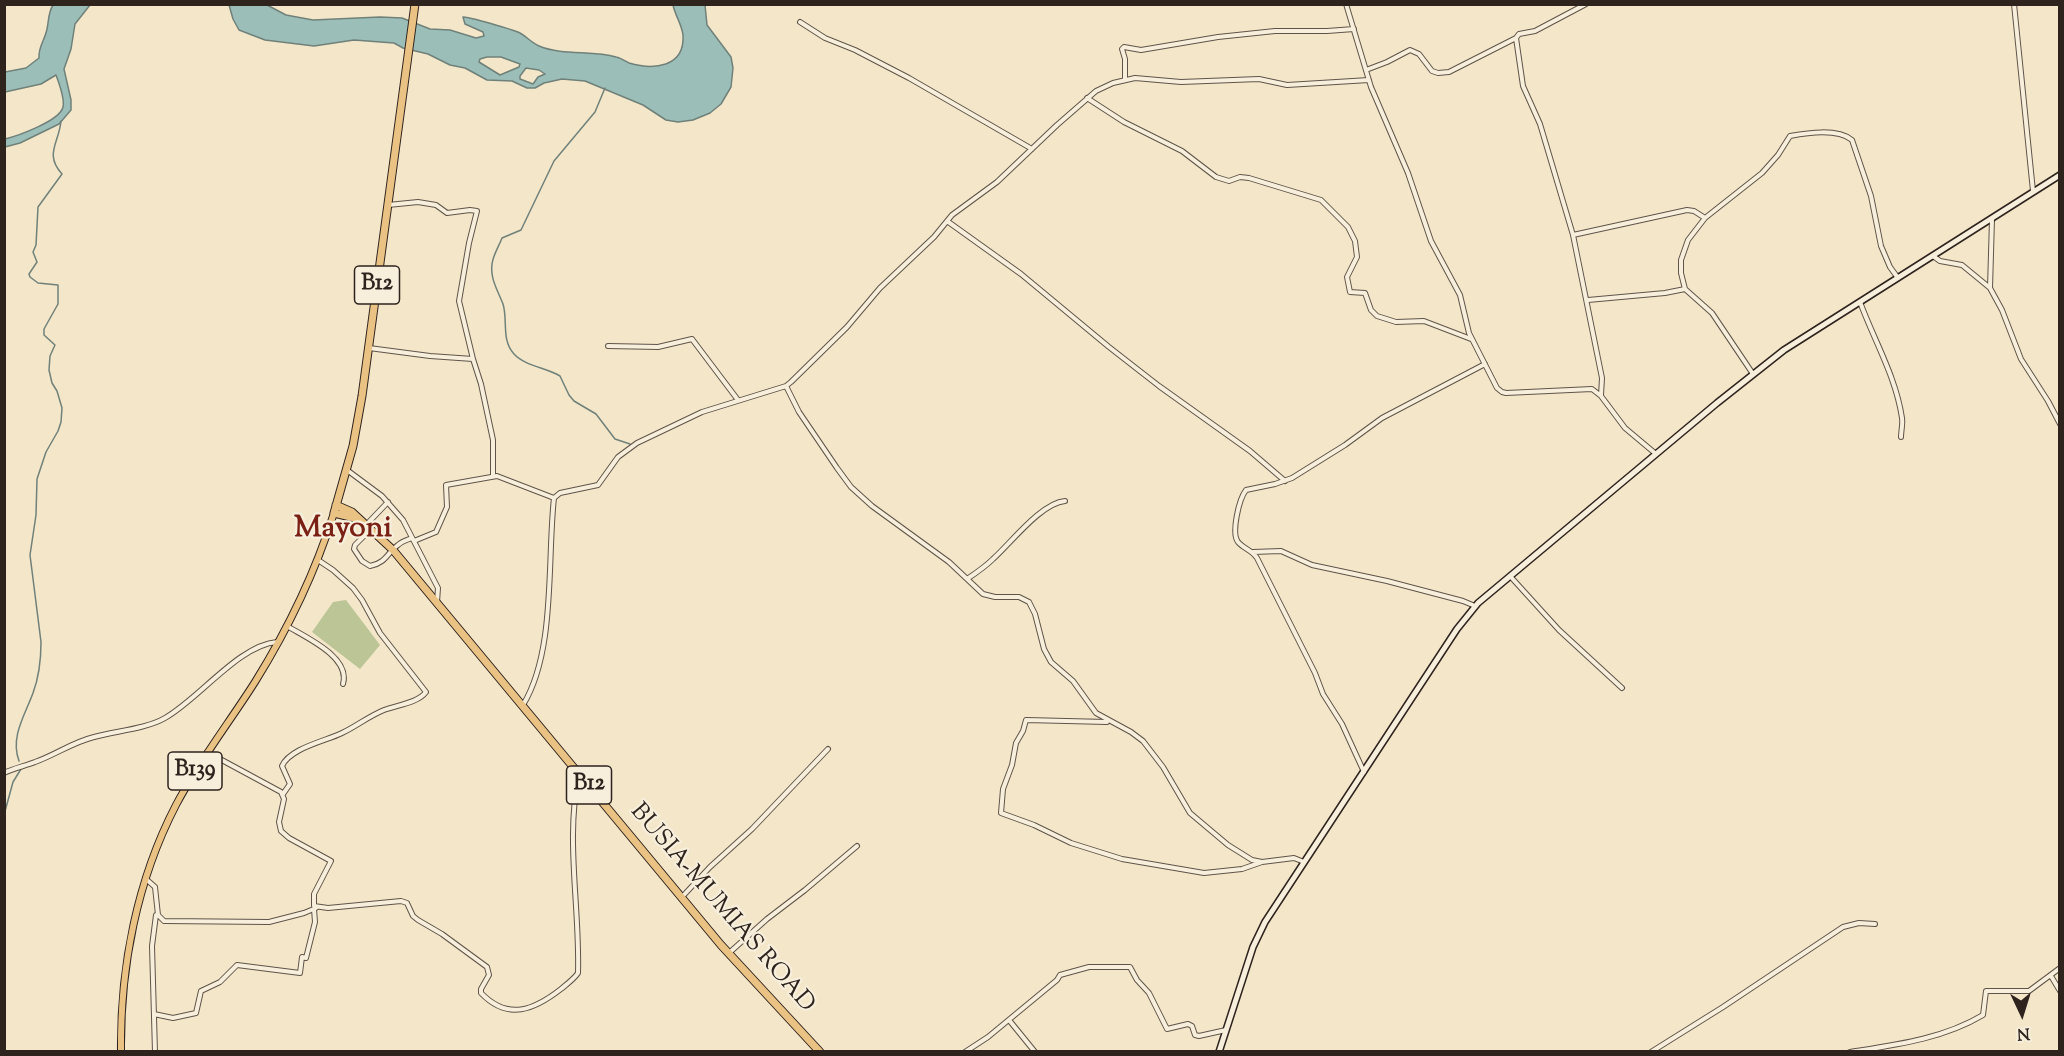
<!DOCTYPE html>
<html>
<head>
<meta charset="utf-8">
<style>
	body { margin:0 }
	#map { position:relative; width:2064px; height:1056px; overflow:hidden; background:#f3e6c9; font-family:"Sorts Mill Goudy",serif }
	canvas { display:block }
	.frame { position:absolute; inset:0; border:6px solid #2f231e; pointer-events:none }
	.north { position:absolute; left:1992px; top:984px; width:60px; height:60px; -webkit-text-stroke:4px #f7efdc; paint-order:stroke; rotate:176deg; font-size:16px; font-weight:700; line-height:24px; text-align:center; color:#2f231e }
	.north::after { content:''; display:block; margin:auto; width:21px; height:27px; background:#2f231e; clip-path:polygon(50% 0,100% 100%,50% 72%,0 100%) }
</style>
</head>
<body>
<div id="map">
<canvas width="2064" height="1056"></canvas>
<div class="frame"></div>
<div class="north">N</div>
</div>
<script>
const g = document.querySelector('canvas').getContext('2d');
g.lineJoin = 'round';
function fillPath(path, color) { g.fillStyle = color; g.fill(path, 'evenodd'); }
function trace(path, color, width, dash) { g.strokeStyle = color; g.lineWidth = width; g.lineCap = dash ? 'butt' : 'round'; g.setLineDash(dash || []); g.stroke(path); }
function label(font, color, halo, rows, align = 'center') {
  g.font = font + ' "Sorts Mill Goudy",serif'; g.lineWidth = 4.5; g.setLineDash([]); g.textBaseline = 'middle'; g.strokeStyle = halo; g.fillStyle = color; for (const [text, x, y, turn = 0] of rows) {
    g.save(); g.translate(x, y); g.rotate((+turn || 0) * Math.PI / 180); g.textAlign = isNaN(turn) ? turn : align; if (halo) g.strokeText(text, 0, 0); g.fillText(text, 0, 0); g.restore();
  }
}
fillPath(new Path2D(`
	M346,600l34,45 -20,24 -48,-37 21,-30z`), '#bbc596');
const water = new Path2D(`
	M53,5h37l-15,19 -4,25 -7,20 7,31v10l-12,14 -39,19 -15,4v-8c12,-3 55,-18 58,-32 2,-8 -4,-24 -7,-32l-15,9 -36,8v-20l21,-4 13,-10c-1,-11 6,-18 8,-29 2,-9 1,-16 6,-24z
	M229,5h38l19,10 27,5 67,-3 22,1 28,11 20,1 26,8 8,-2 -1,-4 -18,-8 -2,-7c4,-1 51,13 57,16 7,4 12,10 19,13 24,10 53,4 77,11 5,1 9,4 13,6 24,7 56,5 54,-28 -1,-10 -8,-20 -10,-30h32l2,20 24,32 2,11 -2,19 -10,17 -11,9 -17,7 -15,2 -12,-2 -23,-15 -58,-24 -23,-2 -18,4 -9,5h-8l-15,-7 -25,-1 -22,-12 -15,-3 -22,-11 -25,-6 -9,-5 -40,-3 -40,6 -49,-6 -26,-10 -6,-11zM487,57h14l19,7 -1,3 -19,8 -21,-13 1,-3zM526,68l13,2 6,4 -7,3 -5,7 -13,-5v-3z`);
fillPath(water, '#9bbfb8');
trace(water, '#70817a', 1.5);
trace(new Path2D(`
	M605,88l-10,24 -41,49 -33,69 -19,8c-3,8 -9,17 -10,26 -2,15 6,27 11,40 5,16 -2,36 11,50 11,12 33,14 46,22l9,19 5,6 22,13 19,25 15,5
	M19,761c-9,-24 6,-46 14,-68 6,-16 8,-33 8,-51l-11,-87 6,-40 1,-36 9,-27 12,-21 3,-9 1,-14 -5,-17 -5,-8 -3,-13 1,-14 5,-11 -11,-10v-6l14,-25v-19l-20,-2 -8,-6 -1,-3 8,-12 -4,-10 3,-7 2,-38 24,-33c-18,-20 -3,-31 -1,-53
	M4,815l9,-33 8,-13`), '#70817a', 1.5);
const street = new Path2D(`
	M1346,4l25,83 37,86 23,68 29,54 9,38 28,55 5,4 4,1 86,-4 9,7 24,32 31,26
	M1586,4l-51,27 -16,3 -3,4 7,48 17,38 33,111 29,143 -1,17
	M2014,4l19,187
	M800,22l25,16 30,12 54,28 123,71
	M1366,70l21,-8 23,-12 9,4 13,17 6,2 11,-1 67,-34
	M1125,80v-21l-3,-10 2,-2 17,3 77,-13 57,-6h52l27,-2
	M1087,98l37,24 58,29 34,26 13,4 11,-4 9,1 72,22 27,27 7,14 2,16 -10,20 3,15 15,1 6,17 6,6 19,6 28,-1 47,18
	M388,205l30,-3 18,3 11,8 23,-3 7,1 -8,32 -10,58 14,58
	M947,221l74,53 88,73 50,39 91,65 35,30
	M1573,235l114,-25 7,1 11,7
	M1933,256l7,5 22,4 28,23 12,22 19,49 27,42 12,23
	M1990,288l2,-69
	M1588,300l77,-7 20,-4
	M1860,302c14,38 36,75 42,116 1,6 -1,13 -1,19
	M608,346l50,1 34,-8 46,61
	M369,348l61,8 43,3 8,25 12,56v36
	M1753,374l-41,-61 -27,-24 -4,-16v-13l7,-20 17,-22 57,-45 16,-18 12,-19c17,-3 47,-8 62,4l19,56 10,50 9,21 8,11
	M786,386l13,26 38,56 14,19 21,19 77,56 34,32 12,3h24l10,5 6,12 9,35 7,13 22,19 23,32 35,19 12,9 20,26 27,46 38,32 24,15 10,2 32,-4 10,4
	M347,470l35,26 21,24 35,68 -1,14
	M367,524l21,-22
	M371,529l-16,16 -1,4 8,12 8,5c16,-3 17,-13 28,-21 4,-4 9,-5 14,-7
	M414,541l22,-9 11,-25 -1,-22 51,-9 57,22
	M1253,552l28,-1 31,14 75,16 76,20 12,5
	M1510,576l49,54 63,58
	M967,579c9,-6 18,-12 26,-20 18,-16 48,-56 72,-58
	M287,626c18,11 64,31 56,58
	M523,705c33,-54 24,-145 31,-207l6,-5 38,-8 20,-28 19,-14 65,-31 84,-26 5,-4 56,-55 33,-39 54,-51 18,-22 45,-33 60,-57 39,-34 17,-8 22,-5 46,4 78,-3 28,6 82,-5
	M1107,722l-81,-2 -3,11 -7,12 -4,22 -9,24 -2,24 33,12 37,18 51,16 82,14 38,-4 20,-7
	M207,752l74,40 3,7 -5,23 2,9 8,7 42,23 -17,33v12l14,2 73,-7 6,2 6,13 5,4 24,14 45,33 2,8 -8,14v4c27,28 53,17 80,-4 6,-5 13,-10 17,-16 2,-66 -13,-134 1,-199
	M1364,772l-22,-48 -19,-30 -8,-21 -58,-115c-5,-8 -13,-9 -19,-16 -7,-9 1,-43 8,-52l29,-6 17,-6 53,-33 37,-27 103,-54
	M4,773c10,-5 21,-7 31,-11 20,-7 38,-20 59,-25 21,-6 52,-8 71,-19 34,-19 74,-73 112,-76
	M283,794l7,-10 -8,-18c8,-18 44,-25 60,-33 15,-7 27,-17 42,-23 13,-5 34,-7 42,-18l-46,-59 -18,-33 -9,-12 -20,-18 -15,-10
	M146,879l9,8 3,28 6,6 105,1 35,-9 12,-5
	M682,897l28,-30 42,-38 76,-80
	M729,953l38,-34 38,-29 52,-44
	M2051,976l9,15
	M154,1014l19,4 23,-5 5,-22 19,-9 17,-17 63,8 2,-16 4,1 9,-36 -1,-13
	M1009,1020l26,32
	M155,1052l-3,-106 4,-31
	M965,1052l23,-15 69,-57 3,-5 29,-8h41l7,13 12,13 18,36 21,-5 4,2 3,9 4,1 27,-6
	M1651,1052l72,-45 120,-80 16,-4 16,1
	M1850,1052c45,-7 93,-13 133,-37l3,-24h43l31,-23`);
const secondary = new Path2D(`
	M1219,1052l34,-105 12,-25 192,-293 21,-26 239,-200 67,-53 276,-175`);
const primary = new Path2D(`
	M121,1052c-1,-85 16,-172 55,-247 23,-44 53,-82 79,-123 33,-53 60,-109 79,-169`);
const highway = new Path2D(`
	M336,505l16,7 41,38 328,395 99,107
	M359,519l-25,-6 19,-67 9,-50 53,-392`);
trace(street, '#605449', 6);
trace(secondary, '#2f231e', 8);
trace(primary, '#2f231e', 8);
trace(highway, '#2f231e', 9);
trace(street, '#f7efdc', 4);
trace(secondary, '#f7efdc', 5);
trace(primary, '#eac384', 6);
trace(highway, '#eac384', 7);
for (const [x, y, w] of [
	[377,285,45],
	[195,771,54],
	[589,785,45]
]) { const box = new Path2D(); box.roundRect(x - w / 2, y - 19, w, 38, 4.5); g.fillStyle = '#f7efdc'; g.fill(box); trace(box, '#2f231e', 1.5); }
label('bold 22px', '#2f231e', null, [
	["B12",377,285],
	["B139",195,771],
	["B12",589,785]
]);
label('24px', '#2f231e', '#f7efdc', [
	["BUSIA-MUMIAS ROAD",721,909,49]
]);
label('bold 30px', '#7a1f14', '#f7efdc', [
	["Mayoni",343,531]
]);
</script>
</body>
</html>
